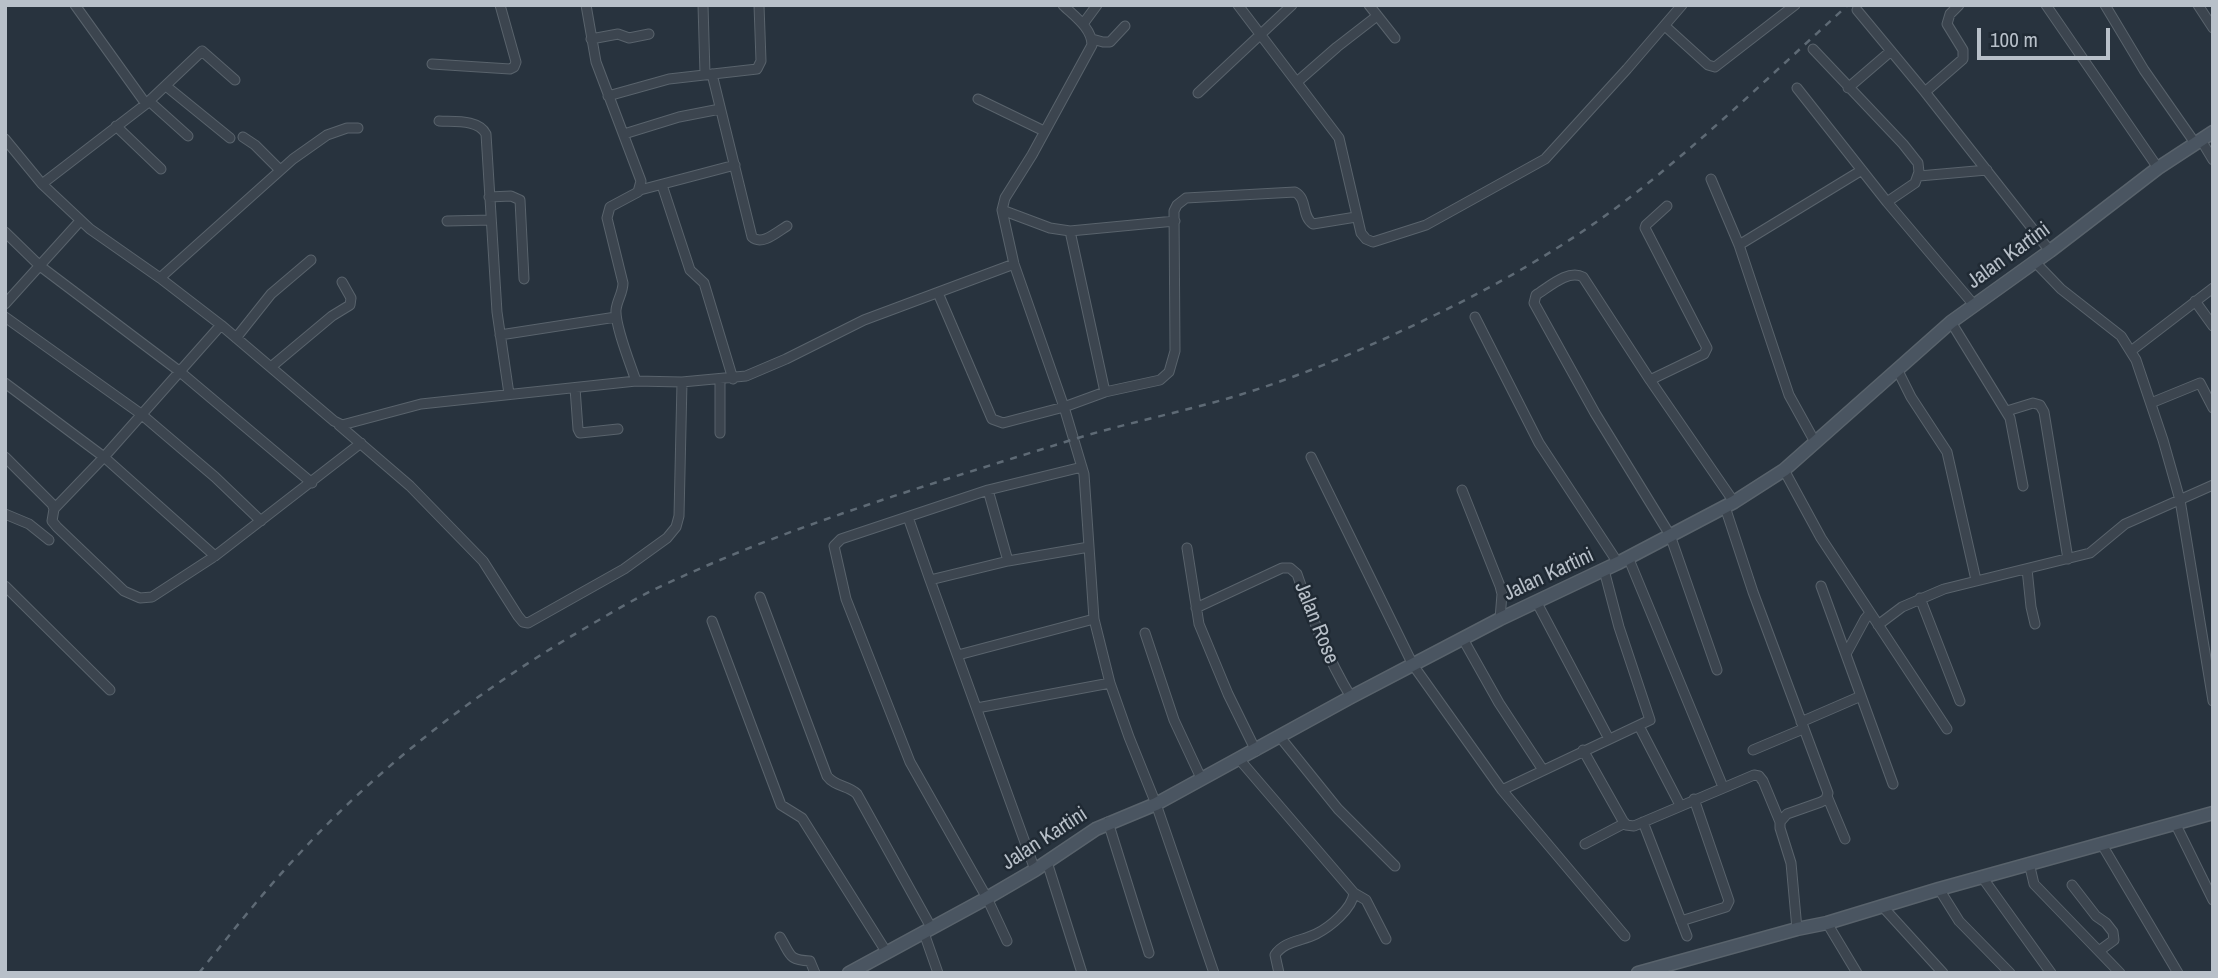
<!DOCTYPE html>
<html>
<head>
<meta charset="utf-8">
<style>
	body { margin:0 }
	#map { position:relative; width:2218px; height:978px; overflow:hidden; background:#28333e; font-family:"Archivo Narrow",sans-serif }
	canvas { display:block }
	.frame { position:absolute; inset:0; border:7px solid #b8c0c9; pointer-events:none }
	.scale { position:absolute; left:1977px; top:28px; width:133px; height:32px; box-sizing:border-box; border:4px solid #b8c0c9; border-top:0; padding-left:9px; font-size:21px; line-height:24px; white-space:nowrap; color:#b8c0c9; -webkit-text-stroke:5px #202a34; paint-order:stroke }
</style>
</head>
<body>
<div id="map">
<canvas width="2218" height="978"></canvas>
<div class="frame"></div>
<div class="scale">100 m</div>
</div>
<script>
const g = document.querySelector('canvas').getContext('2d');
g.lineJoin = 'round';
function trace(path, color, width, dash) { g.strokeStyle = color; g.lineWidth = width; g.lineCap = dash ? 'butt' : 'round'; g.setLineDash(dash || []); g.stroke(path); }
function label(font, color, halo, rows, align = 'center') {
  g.font = font + ' "Archivo Narrow",sans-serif'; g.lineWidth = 5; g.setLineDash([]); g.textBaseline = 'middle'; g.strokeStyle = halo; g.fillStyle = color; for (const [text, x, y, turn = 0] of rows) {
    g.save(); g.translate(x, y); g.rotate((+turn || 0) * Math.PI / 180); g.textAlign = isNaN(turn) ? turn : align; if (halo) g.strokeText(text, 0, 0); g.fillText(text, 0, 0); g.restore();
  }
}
const street = new Path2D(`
	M75,5l71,99
	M586,5l10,57 45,119 -3,11 -28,15 -3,11 16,65c0,10 -6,17 -7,27 -1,16 14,53 20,71
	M703,5l2,69
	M1063,5c11,11 29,23 29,40l-60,110 -27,43 -3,12 12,54 50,143 20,67 10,145 16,64 19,54 27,67 58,169
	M1238,5l101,133 22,95 5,6 7,3 53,-17 119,-66 82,-90 55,-64
	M1369,5l26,33
	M2046,5l112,163
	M2105,5l39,65 51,73
	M2198,5l15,23
	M1857,10l68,82 125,159
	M1083,24l14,-19
	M1665,26l43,39 7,2 80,-62
	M591,39l27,-5 11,4 20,-4
	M1092,39l11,3h7l15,-16
	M1813,49l90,95 15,19 1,9 -4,11 -28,19
	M432,64l78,5 4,-2 2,-5 -16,-57
	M712,74l40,163c10,9 25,-5 35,-11
	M1297,82l40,-35 40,-31
	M166,86l64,52
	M1797,88l90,114 87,103
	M1848,88l43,-37
	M1925,92l38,-33v-9l-16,-26 3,-10 9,-9
	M1198,93l94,-88
	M608,96l61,-17 88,-10 4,-8 -2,-56
	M978,99l66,32
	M149,101l39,35
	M439,121c15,1 39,-2 47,13l11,178 12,82
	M116,126l45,43
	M624,134l55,-17 41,-8
	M243,137l12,8 25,25
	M5,139l37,45 48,45 70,49 61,47 113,96 8,4 79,-21 215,-23 46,1 64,-6 40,-17 78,-39 150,-56
	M2201,140l12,20
	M1919,176l68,-6
	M1711,179l28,66 50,150 26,47
	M42,184l104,-80 56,-53 33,29
	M662,185l28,85 14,13 29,96
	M640,190l95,-25
	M489,197l22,-1 9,4 4,79
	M1002,210l48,18 20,3 105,-10
	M447,221l44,-1
	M1070,231l35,161
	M5,232l35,34 139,105 133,112
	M1739,245l123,-75
	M2035,262l26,27 60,47 15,24 27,80 17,60 33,201
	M160,278l133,-119 34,-24 20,-7h11
	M938,293l54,126 11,4 61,-16 41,-15 55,-12 9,-8 6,-21 -1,-140 3,-6 9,-7 109,-6c13,7 6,24 18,32l43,-7
	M2195,301l18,25
	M5,304l75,-83
	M5,317l136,97 74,63 46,44
	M1475,317l64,126 79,120
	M1951,322l59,96 13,68
	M500,335l116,-18
	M236,338l35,-44 40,-34
	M2131,351l82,-63
	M271,367l61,-51 18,-11 1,-7 -9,-16
	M1897,369l14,28 36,55 29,128
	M720,380v53
	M1650,380l54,-26 3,-6 -62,-120 1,-3 21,-19
	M5,383l99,74 111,99
	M575,388l3,41 2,4 38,-4
	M2151,403l49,-20 13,25
	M2007,411l26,-8 7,2 4,7 24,147
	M339,425l71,61 73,75 35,55 5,6 5,1 96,-54 43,-31 9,-11 3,-11 3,-134
	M5,457l47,47 2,5 -2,12 5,6 67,64 16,7 12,-1 63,-41 146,-113
	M1311,457l102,208 89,125 123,146
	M1784,470l37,68 126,191
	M988,490l20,71
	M1462,490l38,96 2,8 -2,25
	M1725,507l28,85 75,201 -2,6 -5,3 -34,12 -7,8v6l11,35 6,66
	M54,509l50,-52 117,-132
	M5,514l24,10 20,16
	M908,517l22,63
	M1187,548l12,76 29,70 28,57
	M1628,557l95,230
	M2027,569l4,38 4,17
	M5,586l105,104
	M1821,586l72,198
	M760,597l67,179c8,11 21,9 30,18l75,135
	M1920,598l40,103
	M1536,601l73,138
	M1196,608l86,-40h8l7,6c15,43 30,84 54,123
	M712,621l69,184 21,13 85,135
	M1878,625l24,-18 42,-18 146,-36 35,-29 88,-39
	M1145,633l29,87 27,58
	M1463,639l36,64 44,67
	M1846,654l19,-35 5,-6
	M958,655l136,-36
	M1717,670l-47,-135 -75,-122 -61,-110 2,-8c13,-8 32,-26 47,-18l67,103 84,122
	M977,708l133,-25
	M1801,722l60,-26
	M1639,726l41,79
	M1280,737l58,72 57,57
	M1583,750l40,71 3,4 8,1 120,-51 5,1 4,5 17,41
	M1753,750l50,-21
	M1239,759l115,134c-2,16 -24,34 -38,41 -14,7 -32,7 -41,21l4,18
	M1502,790l148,-70 -31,-93 -15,-57
	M1827,796l18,43
	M1108,822l41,131
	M1643,822l44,114
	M2175,823l38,77
	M2101,843l77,130
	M1585,844l40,-21
	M1047,862l35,111
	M2029,863l5,21 86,89
	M1035,870l-105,-290 78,-19 81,-14
	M1982,877l69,96
	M2072,885l24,31 10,7 7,9 1,8 -15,11
	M1939,889l20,32 51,52
	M1354,893l12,7 20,39
	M1882,906l61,67
	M1681,921l45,-14 3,-6 -35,-102
	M1827,923l30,50
	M924,933l14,40
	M780,937c11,18 8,23 30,24l5,12
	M1007,941l-20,-43 -77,-136 -64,-163 -12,-53 7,-7 147,-49 94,-23`);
const secondary = new Path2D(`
	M849,973l138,-75 48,-28 61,-41 60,-25 195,-107 149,-78 118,-56 116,-61 50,-32 167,-148 99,-71 108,-83 55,-36
	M1638,973l159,-44 30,-6 112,-34 274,-76`);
trace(street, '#59636c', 11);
trace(secondary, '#59636c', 15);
trace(street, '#3c454f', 9);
trace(secondary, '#4a5561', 12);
trace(new Path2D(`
	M199,973c33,-41 65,-82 101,-120 83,-91 185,-167 292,-229 19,-11 39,-23 59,-33 133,-64 274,-105 414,-149 53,-17 108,-28 161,-43 72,-21 141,-51 209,-84 79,-38 156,-84 223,-140 66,-54 127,-113 190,-170`), '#5e6a75', 2.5, [7, 7]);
label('21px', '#b8c0c9', '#202a34', [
	["Jalan Kartini",2009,256,-36],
	["Jalan Kartini",1549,575,-25],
	["Jalan Rose",1316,623,68],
	["Jalan Kartini",1045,839,-33]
]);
</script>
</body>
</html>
